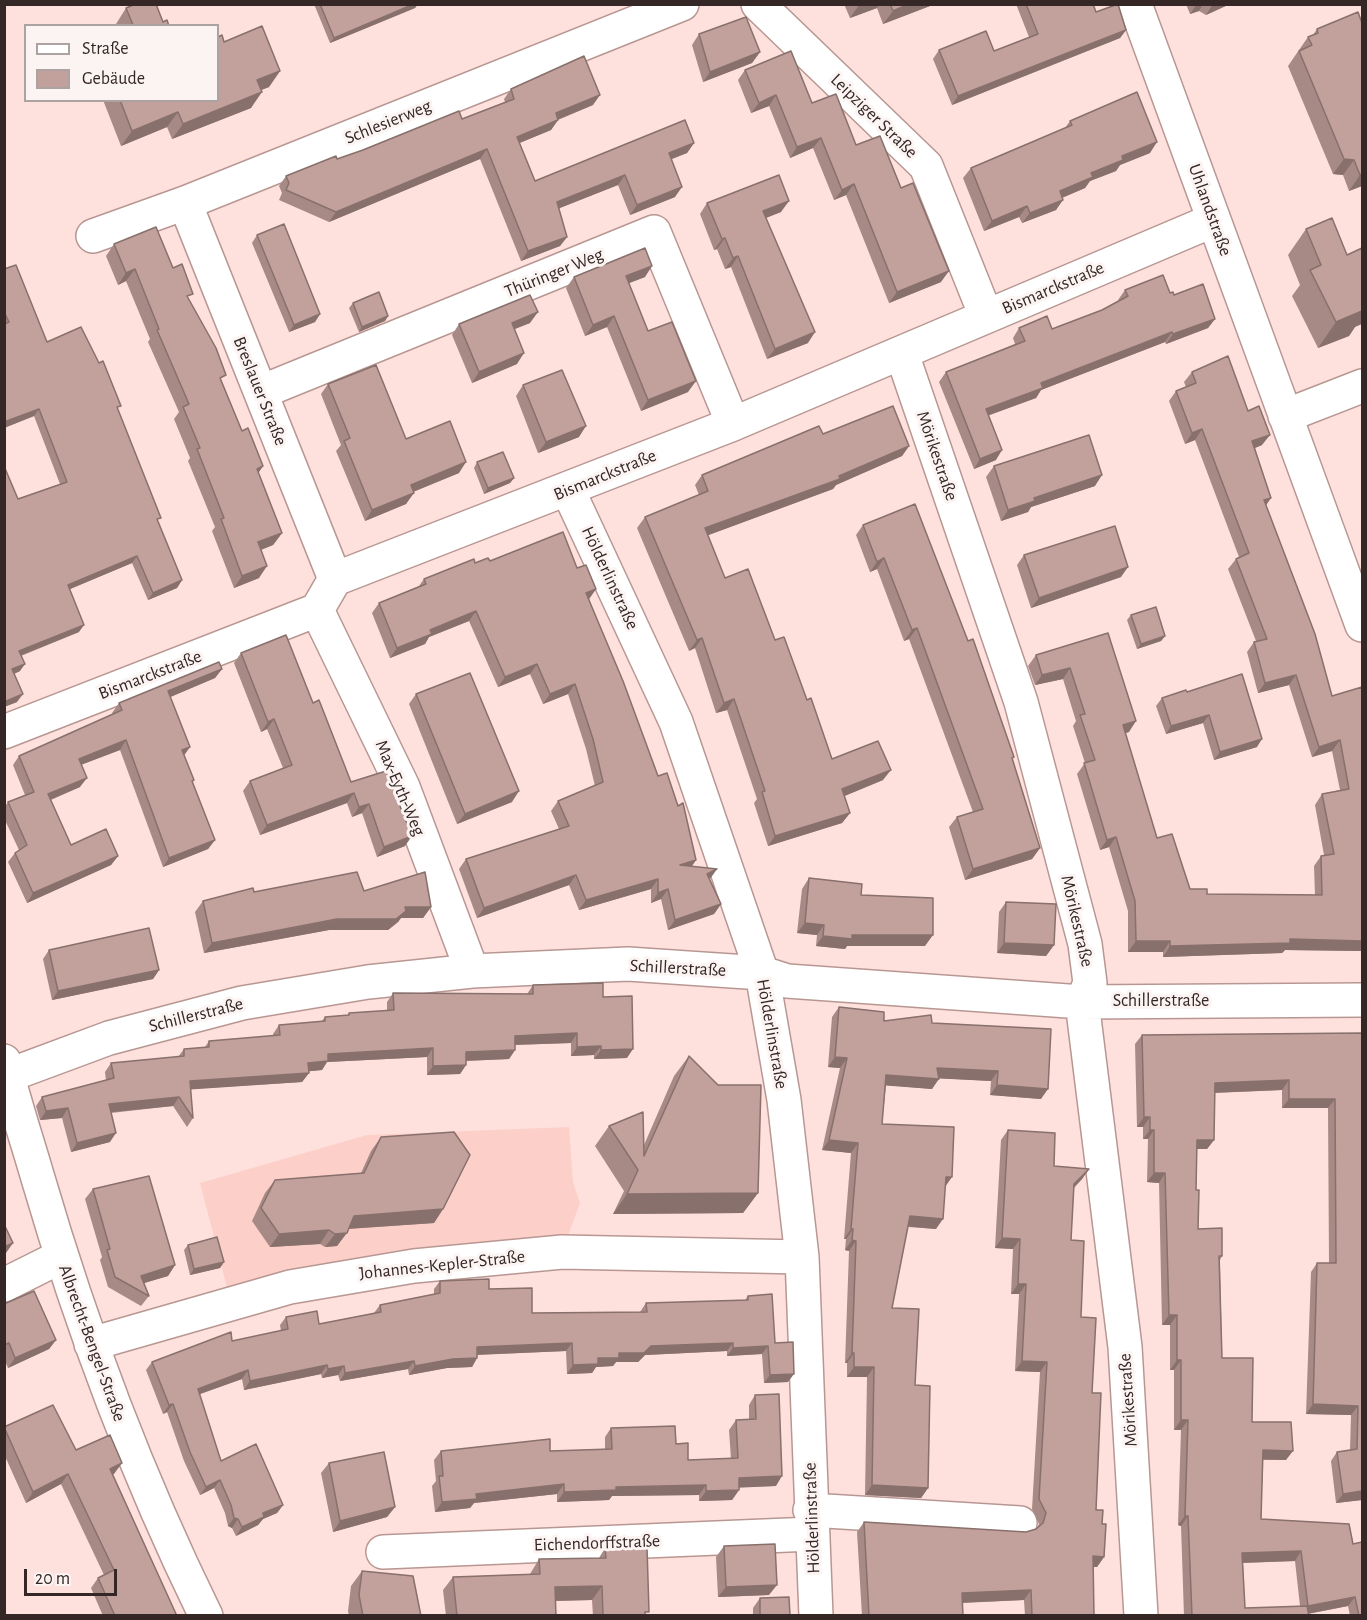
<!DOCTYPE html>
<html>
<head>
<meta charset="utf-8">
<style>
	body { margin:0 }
	#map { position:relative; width:1367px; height:1620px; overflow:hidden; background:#fee1dd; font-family:"Alegreya Sans",sans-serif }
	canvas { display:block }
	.frame { position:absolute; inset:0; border:6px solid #342725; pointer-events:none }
	.legend { position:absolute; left:24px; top:24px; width:195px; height:78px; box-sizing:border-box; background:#fcf4f3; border:2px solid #aca2a1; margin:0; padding:8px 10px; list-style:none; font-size:18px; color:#342725 }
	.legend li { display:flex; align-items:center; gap:12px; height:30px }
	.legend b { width:30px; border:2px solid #aca2a1 }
	.scale { position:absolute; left:24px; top:1569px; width:93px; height:27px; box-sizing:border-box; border:3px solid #342725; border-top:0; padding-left:8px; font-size:18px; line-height:21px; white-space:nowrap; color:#342725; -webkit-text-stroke:4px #fcf4f3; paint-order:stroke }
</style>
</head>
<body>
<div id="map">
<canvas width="1367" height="1620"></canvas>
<div class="frame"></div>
<ul class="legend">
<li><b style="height:8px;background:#fff"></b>Straße</li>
<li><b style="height:16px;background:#c2a09b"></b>Gebäude</li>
</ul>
<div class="scale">20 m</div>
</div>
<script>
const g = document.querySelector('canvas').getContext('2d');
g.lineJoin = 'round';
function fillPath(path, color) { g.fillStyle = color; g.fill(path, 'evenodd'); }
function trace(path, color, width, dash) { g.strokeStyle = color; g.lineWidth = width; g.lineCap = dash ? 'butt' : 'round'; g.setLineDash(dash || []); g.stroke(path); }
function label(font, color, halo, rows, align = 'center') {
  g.font = font + ' "Alegreya Sans",sans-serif'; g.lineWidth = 6; g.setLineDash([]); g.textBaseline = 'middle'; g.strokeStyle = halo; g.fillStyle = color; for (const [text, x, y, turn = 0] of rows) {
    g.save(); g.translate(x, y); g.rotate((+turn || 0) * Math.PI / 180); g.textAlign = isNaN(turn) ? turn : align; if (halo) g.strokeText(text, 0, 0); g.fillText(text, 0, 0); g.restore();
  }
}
fillPath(new Path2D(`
	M569,1127l4,55 7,21 -18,49 -331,51 -31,-120 167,-48z`), '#fcd0c9');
const minor = new Path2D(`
	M758,4l168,162 60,150
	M1135,4l227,621
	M185,203l150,376
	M93,236l92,-33 497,-199
	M902,354l119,348 64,242 5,39 -8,19 43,345 16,269
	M261,392l393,-160 79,192
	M1285,416l77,-30
	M568,490l108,232 86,251 22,127 18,157 14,359
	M317,610l86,177 69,184
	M4,732l313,-122 18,-31 398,-155 481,-204
	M4,1061c9,38 22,76 33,114 44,151 99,299 169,441
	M4,1077l105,-39 133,-35 126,-21 104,-11 156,-7 134,9 25,8 295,21 280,-2
	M4,1285l56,-28
	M91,1344l199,-57 124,-21 148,-14 240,5
	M810,1510l210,13
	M383,1552l429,-18`);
trace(minor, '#b89792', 36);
trace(minor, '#fff', 33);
fillPath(new Path2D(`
	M314,4h104l-3,4 -85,35z
	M844,4h87l-1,2 -47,18 -6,-16 -27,10z
	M1016,4h77l3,8 30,18 -6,8 -168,67 -19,-46 6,-9 55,1 35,-14z
	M1186,4h44l-24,11 -7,-4 -9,3z
	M126,8l37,14 6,4h-53v-2z
	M1362,23v163l-13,5 -6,-16 -10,-1 -45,-108 20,-29 5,-2 4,-6z
	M699,34l61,18 -8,11 -49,19 -11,-37z
	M224,42l56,29 -11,16 -8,3 -10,18 -79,31 -5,-12 -46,19 -18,-46h115z
	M745,70l67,33 44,42 85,137 -52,21 -43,-108 -12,5 -21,-52 -23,10 -21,-52 -18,7 -13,-33z
	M511,89l82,16 -35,15 -7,10 -32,13 16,38 159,-38 -7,10 -16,6 4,38 -45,18 -12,-30 -59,23 8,29 -7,9 -39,15 -41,-102 -151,63 -50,-22 3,-7 -3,-7 7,-10 176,-57 43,-17 -1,-3z
	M1070,121l80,32 -30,12 -4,6 -26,10 -5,7 -23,10 -6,12 -34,13 -3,-6 -35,14 -21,-53 8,-10 94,-40z
	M707,203l74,9 -15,6 42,125 -41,16 -36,-92 -6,2 -8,-20 -3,1 -14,-36z
	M1306,229l41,26 8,72 -6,9 -31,12 -26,-52 8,-11 -12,-30z
	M257,235l63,79 -5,8 -26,10 -37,-89z
	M114,244l59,24 16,32 53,131 21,35 -5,7 24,60 -9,12 -12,5 -2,28 -25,10 -22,-57 3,-4 -27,-66 2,-3 -16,-39 5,-7 -31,-70 2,-3 -24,-58 -8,4 -12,-29z
	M4,269l43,73 71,68 40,112 24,58 -5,8 -29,12 -16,-37 -62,26 9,43 -58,24 -1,15 -6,3 3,28 -13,5v-241l14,33 42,-15 -26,-68 -30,12z
	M574,277h71l-16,6 19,48 40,61 -47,19 -34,-84 -22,9 -19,-48z
	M1125,290l45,3 45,26 -7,9 -42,16 -1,-2 -124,48 -5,8 -48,17 8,45 -22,9 -35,-87 7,-10 69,-28 -2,-6 6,-10 33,1 50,-19 17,-9 -1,-1z
	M353,303l35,13 -3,5 -26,11 -10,-24z
	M530,323l-15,6 2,35 -45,19 -20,-48 7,-11z
	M1192,372l56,39 14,34 -7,3 16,50 -5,7 66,191 30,-9v264l-77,-1 -3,3 -119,4v-5h-35v-41l-19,-64 -9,3 -23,-76 8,-11 -12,-37 3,-5 -13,-42 -28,6 -7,-19 8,-11 72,-22 21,99 -4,1 32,105 33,51 17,5 108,1 -1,-29 7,-10 3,-1 -9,-50 7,-11 18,-4 -8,-39 -20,6 -23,-72 -31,8 -11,-41 7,-10 2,-1 -28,-72 8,-10 3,-2 -44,-117 -10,4 -16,-43 7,-10 10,-4 -2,-5z
	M328,384l78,55 53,34 -46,19 -7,12 -41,17 -29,-70 5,-6 -20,-51z
	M523,385l56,52 -41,16 -22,-57z
	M823,434l86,12 -7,10 -66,29 -3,4 -125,46 17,43 50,62 32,60 25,59 51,21 -39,16 6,17 -8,10 -74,23 -14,-43 3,-4 -30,-89 -11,3 -21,-65 -6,3 -52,-123 8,-11 54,-22 -4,-10 7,-10z
	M477,462l37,16 -4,5 -26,11 -10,-26z
	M994,466l101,20 -64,21 -3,5 -27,9 -15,-44z
	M863,525l105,116 46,116 -2,3 28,88 -8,11 -67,21 -16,-53 8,-10 16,-5 -64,-173 -5,2 -27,-72 -7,3 -14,-37z
	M1024,555l97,22 -90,31 -14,-43z
	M490,561l87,7 19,21 -7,10 69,177 38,84 -4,6 18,13 11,25 -7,10 -46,16 -7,-31 -10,4v-14l-72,21 -10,-25 -92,33 -18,-49 7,-10 93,-30 -8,-18 7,-10 37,-15 -9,-37 -18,-55 -25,10 -13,-30 -32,13 -29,-66 -40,16 -4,7 -35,14 -18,-45 7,-10 40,-17 5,-7 51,-16z
	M1131,615l34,21 -4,5 -24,8 -10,-29z
	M241,653l72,50 38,79 54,64 -28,11 -15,-44 -10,4 -5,-14 -87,32 -17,-44 7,-10 33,-13 -16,-39 -6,3 -27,-69z
	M222,669l-7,9 -45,19 14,58 10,25 -2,3 23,57 -7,9 -45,18 -43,-117 -39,15 -1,22 -29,13 20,45 47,11 -7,9 -84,38 -19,-41 7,-9 4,-3 -15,-32v-10l4,-6 17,-7 -12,-30 6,-9 94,-42 -1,-1 7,-10z
	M1187,692l70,55 -43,13 -11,-37 -37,11 -10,-28 6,-8z
	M416,694l96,108 -55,22 -48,-120z
	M809,878l52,17 64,51h-78l-2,3 -29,-3 1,-11 -20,-2 5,-44z
	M364,891l67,16 -8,11h-22l-3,4 -10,8h-59l-125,23 -9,-41 8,-11 51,-9z
	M1006,902l48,43 -8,11 -49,-3 2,-41z
	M49,950l110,20 -6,9 -101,21 -9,-41z
	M533,985l70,12 24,61 -33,1v-4l-23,1v-13l-56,2v5l-6,9 -43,2v4l-6,9 -33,1v-18l-100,5 -5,8 -13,1v2l-7,9 -112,7 3,29 -6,9 -14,-21 -62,7 -1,29 -39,10 -9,-34 -22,2 -4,-14 6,-9 64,-17 -1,-8 6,-9 67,-6 6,-8 21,-2 4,-6 64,-5v-2l6,-9 42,-3 4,-5 23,-2 1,-2 38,-2v-9l6,-9 134,1z
	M839,1007l45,14 48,2 109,76 -51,-4 1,-14 -53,-3 -6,11 -46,-4 -4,39 63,62 -9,43 -28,-2 -16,81 23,77 13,103 -7,10 -56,-3 2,-118h-20v-14h-2l4,-112 -4,-1 1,-11h-2l7,-86 -29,-3 18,-82 -12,-1 4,-50z
	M1362,1033v467l-26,3 -5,-42 6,-9 13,-2 1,-35 -45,-1 5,-142 6,-9h12l-1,-155h-46v-18l-68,3v47l-7,9h-11v41l2,39 24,27 -2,4 2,98 30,64 34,38h-23l-2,59 88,5 13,92h-12l-2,-10 -40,8 1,2h-125l-3,-90 -3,-1 3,-95h-7v-60h-4v-45h-8l-3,-142 -12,-1 1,-43h-5v-12h-6l-2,-83 7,-9zM1295,1561l5,45 -55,2 -2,-45z
	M689,1056l69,137 -15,20 -130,1 11,-23 -29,-45 14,-20 35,19 30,-69z
	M1008,1130l46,36 35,3 -7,10 -8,9 -3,52 10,77 11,76 4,117 6,14 2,33 -7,10h-4l1,49h-69l-1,-16 -62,3 1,13h-101l-5,-84 7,-10 162,10 10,-3 1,-1 2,-4 -7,-15 8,-137 -25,-1 4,-77h-8l2,-45 -18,-1 6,-108z
	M381,1137l62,72 -9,14 -86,6 -11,17 -12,1 -5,-3 -50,3 -18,-26 13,-28 10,-13 86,-7 10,-22z
	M93,1189l82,76 -7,11 -24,7 5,13 -8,10 -33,-19 -8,-27 2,-3 -17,-58z
	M188,1245l36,17 -4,6 -30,7 -6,-25z
	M440,1281l49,8 43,24 108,-1 6,-9 99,-3 3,-4 27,47 13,39 -24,1 -2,-29 -35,2v-5l-82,4 -7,7h-22l-3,4 -17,1 -4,6 -25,1 -1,-23 -89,4v3l-5,9 -25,1 -38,7 -1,-6 -68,12 -2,-6 -16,3 -1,-4 -77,16 -2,-11 -43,15 22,67 62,44 -6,8 -14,6 -5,6 -22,11 -4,-8 -4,-2 -3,-13 -11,-25 -14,7 -16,-34 -17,-49 -4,2 -17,-44 6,-8 80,-21 49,-10 -1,-6 6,-8 33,7 55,-11 6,-8 54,-10v-6z
	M4,1304l52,36 -7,9 -41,19 -4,-9z
	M755,1395l21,91 -37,1v3l-7,10 -33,1v-6l-87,1 -3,4 -52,2v-8l-83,9 -4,5 -35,4 -3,-26 4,-5 -2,-21 7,-9h109l55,-2v-12l6,-9 65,16 12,16 43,-1 -2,-29 7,-10h13v-15z
	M4,1427l118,36 -9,11 64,142h-74l-12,-28 7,-10 6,-3 -43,-91 -35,19 -22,-49z
	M329,1463l66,44 -8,10 -54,15 -12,-59z
	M724,1546l45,49 -51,2 -2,-40z
	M605,1548l42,68h-54l-1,-16 -36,1v15h-110l-3,-26 10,-13 77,-3 9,-15 60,-1z
	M362,1571l59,45h-72l-1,-5 3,-25z
	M760,1598l30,18h-37v-8z`), '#a78a85');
fillPath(new Path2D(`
	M414,4h4l-3,4 -85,35 4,-5z
	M879,4l-2,4 -27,10 9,-13z
	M909,4h22l-1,2 -47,18 10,-13z
	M1197,4h6l-4,7 -9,3z
	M1213,4h17l-24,11z
	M1126,30l-6,8 -168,67 6,-9z
	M760,52l-8,11 -49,19 7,-10z
	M280,71l-11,16 -23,9 11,-16z
	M262,92l-11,16 -79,31 11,-15z
	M600,95l-7,10 -44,18 7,-10z
	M776,95l-7,11 -18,7 8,-10z
	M178,112l-11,15 -46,19 11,-15z
	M558,120l-7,10 -41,17 7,-10z
	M821,138l-8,10 -23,10 7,-11z
	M1157,142l-7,11 -30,12 -4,6 -26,10 -5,7 -33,14 8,-11 31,-18 31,-17z
	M694,143l-7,10 -25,10 7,-10z
	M487,149l-7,10 -151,63 7,-10z
	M1344,159l10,1 -11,15 -10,-1z
	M1362,174v12l-13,5 11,-16z
	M625,175l-7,10 -68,27 7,-10z
	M854,184l-8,11 -12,5 8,-10z
	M682,187l-7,10 -45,18 7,-10z
	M1063,200l-7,10 -34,13 8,-10z
	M789,201l-8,11 -26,10 8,-11z
	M1027,206l-8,11 -35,14 8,-10z
	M567,237l-7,9 -39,15 7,-10z
	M725,238l-8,11 -3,1 8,-11z
	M738,256l-7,11 -6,2 8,-11z
	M652,266l-7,11 -26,10 7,-11z
	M135,269l-9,12 -8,4 8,-12z
	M949,271l-8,11 -52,21 8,-11z
	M1362,308v16l-7,3 -6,9 -31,12 18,-26z
	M538,312l-8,11 -26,10 8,-10z
	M320,314l-5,8 -26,10 5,-7z
	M388,316l-3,5 -26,11 3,-5z
	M614,316l-7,11 -22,9 8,-11z
	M1215,319l-7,9 -42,16 7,-10z
	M815,332l-7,11 -41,16 8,-10z
	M1172,332l-7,10 -124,48 -5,8 -57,21 7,-10 55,-26z
	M524,353l-7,11 -45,19 7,-11z
	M696,381l-8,11 -47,19 7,-11z
	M39,409l-5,7 -30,12v-6z
	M586,426l-7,11 -41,16 8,-11z
	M1202,429l-7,11 -10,4 7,-11z
	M1270,435l-8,10 -17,7 7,-11z
	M909,446l-7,10 -66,29 -3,4 -135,50 7,-11 134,-52z
	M1002,450l-6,10 -22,9 6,-10z
	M466,462l-7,11 -56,23 8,-11z
	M263,466l-8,12 2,-9z
	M1102,475l-7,11 -64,21 -3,5 -27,9 7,-11 26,-12z
	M514,478l-4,5 -26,11 4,-6z
	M414,493l-8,11 -41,17 7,-11z
	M1271,498l-7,10v-8z
	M282,533l-9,12 -23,9 8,-12z
	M137,556l-5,7 -69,29 5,-7z
	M884,558l-7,11 -7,3 7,-10z
	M267,566l-8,12 -25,10 8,-12z
	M1128,567l-7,10 -90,31 8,-10z
	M182,580l-5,8 -29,12 5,-7z
	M596,589l-7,10 -3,-6z
	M476,611l-7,10 -40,16 -4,7 -35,14 7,-10 33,-18z
	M84,625l-5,7 -65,26 5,-7z
	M917,628l-8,11 -5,2 8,-11z
	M1165,636l-4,5 -24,8 4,-5z
	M702,638l-7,10 -6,3 8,-11z
	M25,664l-5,7 -13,6 5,-8z
	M537,664l-7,10 -32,13 7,-10z
	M1070,668l-7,11 -28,6 7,-10z
	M222,669l-7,9 -54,23 7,-10z
	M1296,675l-7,10 -31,8 7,-10z
	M575,684l-7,10 -25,10 7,-10z
	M23,694l-6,8 -13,5v-5z
	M734,699l-7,11 -11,3 8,-10z
	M1209,715l-6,8 -37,11 5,-8z
	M274,719l-7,10 -6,3 7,-10z
	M1136,721l-7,11 -13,4 7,-11z
	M1262,739l-5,8 -43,13 6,-8z
	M126,740l-6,10 -48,18 7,-9z
	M1340,740l-8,11 -20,6 7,-10z
	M190,747l-7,10 -1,-7z
	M891,770l-8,10 -48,20 7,-11z
	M87,778l-7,9 -38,16 6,-9z
	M519,791l-7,11 -55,22 8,-10z
	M354,793l-7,10 -87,32 7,-10z
	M369,804l-7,9 -10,4 7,-10z
	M850,813l-8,10 -74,23 7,-10z
	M412,836l-7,10 -28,11 7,-10z
	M1116,837l-7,10 -9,3 7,-10z
	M215,840l-7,9 -45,18 6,-9z
	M1040,848l-8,11 -67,21 8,-11z
	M118,856l-7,9 -84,38 6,-10z
	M696,860l-7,10 -9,-5z
	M717,869l-7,10 -3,-5z
	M576,875l-7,10 -92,33 7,-10z
	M658,879l-7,10 -72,21 7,-10z
	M668,889l-7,10 -10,4 7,-10z
	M721,904l-7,10 -46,16 7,-10z
	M405,907h26l-8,11h-22l-3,4 -10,8h-59l-125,23 8,-10z
	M805,923l19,2 -7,10 -20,-2z
	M852,935h81l-8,11h-78l-2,3 -29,-3 7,-10z
	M1290,939l72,2v10l-77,-1 -3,3 -119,4 7,-11z
	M1136,941h34l-7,11h-35z
	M1004,943l50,2 -8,11 -49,-3z
	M159,970l-6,9 -101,21 6,-9z
	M577,1033l-6,10 -63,2 7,-9z
	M601,1046l-7,9 -23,1 6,-9z
	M433,1048l-6,9 -100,5 -5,8 -20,2 6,-9 20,-9z
	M633,1049l-6,9 -33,1 7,-9z
	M515,1050l-6,9 -49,2 6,-9z
	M835,1057l12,1 -7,10 -12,-1z
	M466,1065l-6,9 -33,1 6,-9z
	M937,1068l61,3 -7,10 -61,-3z
	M309,1073l-7,9 -119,8 7,-9z
	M886,1075l53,4 -7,10 -53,-4z
	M1289,1080l-7,10 -74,3 7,-10z
	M997,1085l51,4 -7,10 -51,-4z
	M179,1097l-6,9 -71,7 7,-9z
	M1289,1099h46l-7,9h-46z
	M68,1108l-6,10 -22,2 6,-9z
	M1144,1117h6l-7,10h-6z
	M1150,1130h4l-6,9h-5z
	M116,1133l-6,9 -39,10 6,-9z
	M829,1140l29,3 -7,10 -29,-3z
	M1197,1140h17l-7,9h-17z
	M1089,1169l-7,10 -15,15 7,-10z
	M1154,1173h11l-6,10 -12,-1z
	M946,1177h6l-7,10z
	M758,1193l-15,20 -130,1 14,-20z
	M443,1209l-9,14 -89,6 9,-13z
	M910,1216l33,3 -7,10 -33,-3z
	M851,1229h2l-7,10h-2z
	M329,1230l-9,14 -50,3 9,-13z
	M347,1233l-10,13 -12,1 10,-13z
	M1002,1238l18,1 -7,10 -18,-1z
	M852,1240l4,1 -7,10 -4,-1z
	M13,1243l-7,10h-2v-6z
	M224,1262l-4,6 -30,7 4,-6z
	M175,1265l-7,11 -34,10 7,-10z
	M1018,1284h8l-7,10h-8z
	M1169,1315h8l-7,10h-8z
	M56,1340l-7,9 -41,19 7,-10z
	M572,1343l-6,8 -95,4 6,-8z
	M733,1343l-6,8 -82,4 -7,7h-22l-3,4 -17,1 -4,6 -25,1 6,-9 46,-12 32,-7z
	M768,1346l-6,8 -35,2 6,-8z
	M852,1353h2l-7,10h-2z
	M477,1358l-5,9 -25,1 -38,7 6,-9 38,-7z
	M1177,1360h4l-7,10h-4z
	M414,1361l-6,8 -68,12 5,-8z
	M1022,1361l25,1 -7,10 -25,-1z
	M327,1365l-6,9 -77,16 6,-9z
	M344,1366l-6,9 -16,3 6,-9z
	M854,1367h20l-7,10h-20z
	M248,1370l-6,9 -50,18 6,-8z
	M794,1374l-6,8 -24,1 6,-8z
	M173,1404l-6,8 -4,2 6,-9z
	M1313,1404l45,2 -7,9 -45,-1z
	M1181,1420h7l-7,10h-7z
	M1263,1450l30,1 -7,9 -30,-1z
	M122,1463l-8,11 -11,5 7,-10z
	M68,1474l-7,10 -35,19 7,-11z
	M782,1476l-6,10 -44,2 7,-10z
	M220,1480l-6,8 -14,7 6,-8z
	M564,1484l-7,10 -83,9 -4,5 -35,4 7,-10 34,-8z
	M706,1485l-7,10 -87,1 -3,4 -52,2 7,-10 52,-5z
	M872,1485l56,3 -7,10 -56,-3z
	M739,1490l-7,10 -33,1 7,-10z
	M1362,1491v9l-26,3 7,-9z
	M283,1505l-6,8 -14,6 -5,6 -22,11 6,-9 21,-14z
	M395,1507l-8,10 -54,15 7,-11z
	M1185,1516h3l-7,10 -3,-1z
	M234,1518l4,1 -6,9 -4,-2z
	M1301,1551l-6,10 -59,2 6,-10z
	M1093,1556l11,1 -7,10h-11z
	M777,1585l-8,10 -51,2 8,-10z
	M602,1586l-10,14 -46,1 9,-14z
	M1031,1590l-7,10 -69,3 7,-10z
	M1355,1597l-7,9 -47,9 7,-9z`), '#88706c');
const building = new Path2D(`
	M136,4h20l7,18 4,-2 2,6h-38l2,-1 -7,-17z
	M320,4h94l-80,34z
	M890,4h19l-16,7z
	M1026,4h67l3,8 22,-8 8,26 -168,66 -19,-46 47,-19 8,20 44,-17z
	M1358,12l4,11v151l-2,1 -6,-15 -10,-1 -45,-108 13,-6 -4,-8 10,-4 -1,-4z
	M746,17l14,35 -50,20 -11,-38z
	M262,26l18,45 -23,9 5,12 -79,32 -5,-12 -46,19 -12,-31h98v-63l4,-2 2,7z
	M791,51l21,52 24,-9 20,51 24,-9 21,52 12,-5 36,88 -52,21 -43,-108 -12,6 -21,-52 -24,9 -21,-52 -17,8 -14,-33z
	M584,56l16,39 -44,18 2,7 -41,17 18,44 150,-61 9,23 -25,10 13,34 -45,18 -12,-30 -68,27 10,35 -39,14 -41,-102 -151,63 -50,-22 3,-7 -3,-7 50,-20 1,3 26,-9 96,-39 3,8 52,-20 -3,-10z
	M1137,92l20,50 -35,14 1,4 -32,13 2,4 -33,14 3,9 -33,13 -3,-7 -35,15 -21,-53 101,-43 -2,-4z
	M779,175l10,26 -26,10 52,121 -40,17 -37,-93 -5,2 -8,-20 -3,1 -15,-36z
	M1332,218l15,37 15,-7v63l-26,11 -26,-52 11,-5 -15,-36z
	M284,224l36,90 -26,11 -37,-90z
	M156,227l17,41 9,-4 11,30 -6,2 29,52 10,27 -6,3 22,53 6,-3 15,38 -6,3 25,64 -24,9 9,24 -25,10 -21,-57 3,-1 -27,-69 3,-1 -17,-41 6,-3 -32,-74 2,-1 -24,-60 -9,4 -12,-29z
	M645,248l7,18 -26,10 22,55 24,-9 24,59 -48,19 -34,-84 -21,9 -19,-48z
	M16,265l31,77 34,-15 18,36 4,-2 18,45 -4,1 44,111 -4,1 25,61 -29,13 -16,-37 -69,29 16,40 -65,26 6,13 -13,5 11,25 -19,8v-236l14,33 49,-17 -28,-73 -35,13v-98l5,-2 -5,-10v-43z
	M1163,275l7,18 3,-1 1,3 29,-11 12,35 -42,15 -1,-2 -131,51 2,5 -57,21 16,41 -22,9 -34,-87 79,-31 -6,-13 28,-12 5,13 50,-19 26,-14 -3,-6z
	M379,292l9,24 -26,11 -9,-24z
	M530,295l8,17 -26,11 12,30 -45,19 -20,-48z
	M1228,356l20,55 11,-5 11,29 -18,6 19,57 -7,2 51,134 17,62 30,-9v254l-72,-2v4l-120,3v-5h-34l-1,-40 -19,-64 -9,3 -23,-77 11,-3 -15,-45 5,-1 -15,-46 -28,7 -6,-20 72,-22 28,88 -13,4 34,113 15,-4 18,55h17v5l115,1 -1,-39 13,-2 -12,-60 27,-5 -9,-49 -21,7 -23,-72 -31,8 -11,-41 13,-3 -31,-80 13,-6 -47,-124 -10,4 -16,-42 20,-8 -4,-11z
	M376,365l30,74 44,-18 16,41 -55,23 3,8 -42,17 -28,-69 6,-3 -22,-54z
	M562,370l24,56 -40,16 -23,-57z
	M893,406l16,40 -70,30 1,3 -135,49 20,50 23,-9 27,71 9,-3 23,63 4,-2 21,61 46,-18 13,29 -49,19 8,24 -75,23 -13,-44 3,-1 -31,-92 -10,4 -22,-65 -5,2 -52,-123 63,-26 -6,-16 117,-49 4,8z
	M1089,435l13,40 -68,23 1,3 -27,9 -14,-44z
	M503,452l11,26 -26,10 -11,-26z
	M915,504l53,137 5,-2 41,118 -2,1 28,90 -67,21 -16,-52 26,-8 -66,-181 -5,2 -28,-72 -7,4 -14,-37z
	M1115,526l13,41 -89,31 -15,-43z
	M563,532l14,36 9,-3 10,24 -10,4 37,88 35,95 9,-3 11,33 5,-3 13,57 -16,5 37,4 -10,5 14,30 -46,16 -7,-31 -10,4v-14l-72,21 -10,-25 -92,33 -18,-49 103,-33 -11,-25 45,-19 -10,-43 -18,-55 -25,10 -13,-30 -32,13 -29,-66 -46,19 2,4 -35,14 -18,-45 47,-19 -2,-5 50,-20 1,4 13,-5 2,3z
	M1156,607l9,29 -24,8 -10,-29z
	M286,635l27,68 6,-3 32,82 35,-11 26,65 -28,11 -15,-43 -10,3 -5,-14 -87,32 -17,-44 42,-16 -18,-46 -6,3 -27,-69z
	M219,662l3,7 -54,22 22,56 -8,3 12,30 -2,1 23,59 -46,18 -43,-118 -47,19 8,19 -39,16 23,51 35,-16 12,27 -85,37 -18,-40 12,-8 -19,-43 26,-10 -15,-36 103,-46 -3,-7z
	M470,673l49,118 -54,23 -49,-120z
	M1242,674l20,65 -42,13 -11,-37 -38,11 -9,-28 24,-8 1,2z
	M357,872l7,19 61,-19 6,35h-26l1,4 -10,8h-59l-125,24 -9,-42 50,-13 1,4z
	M809,878l53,6 -1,11 72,3v37h-81v4l-29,-3 1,-11 -19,-2z
	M1006,902l50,2 -2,41 -50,-2z
	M149,928l10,42 -101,21 -9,-41z
	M603,983v14l29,-1 1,53 -32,1v-4l-24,1v-14l-62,3v14l-49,2v13l-33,1v-18l-105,6v7l-20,2 1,10 -119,8 3,37 -14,-21 -70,7 7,29 -39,10 -9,-35 -22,3 -4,-14 72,-19 -3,-15 73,-7v-7l25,-2v-6l71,-6 -1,-10 46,-4v-4l24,-2v-2l45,-3 -1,-17 140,1v-9z
	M839,1007l45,5v9l47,-6 1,8 119,6 -3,60 -51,-4 1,-14 -61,-3 2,11 -53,-4 -4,49 72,3 -2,50h-6l-3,42 -33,-3 -18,92 27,1 -4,76 15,1 -2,102 -56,-3 2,-118h-20v-14h-2l4,-112 -4,-1 1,-11h-2l7,-86 -29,-3 18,-82 -12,-1z
	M1362,1033v458l-19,3 -6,-42 20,-3 1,-43 -45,-2 4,-141h19l-1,-164h-46v-19l-74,3 -1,57h-17l-1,50h3l-1,39 24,-1v28h-3l3,102h31l-1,64h39l2,29 -30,-1 -2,69 88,5 4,20 9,-2v74h-3l-4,-19 -47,9 -7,-55 -59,2 3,55 62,-2 2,10h-117l-4,-100h-3l3,-96h-7v-60h-4v-45h-8l-4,-142h-11v-43h-4v-13h-6l-2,-82z
	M689,1056l29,29h43l-3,108 -131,1 11,-24 -29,-44 34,-14 1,44z
	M1008,1130l47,3 -1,33 35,3 -15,15 -3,56 13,1 -3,76 15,1 -4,75h9l-5,117h7l-1,14h4l-2,33 -11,-1 1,60h-62l-1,-26 -69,3 1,23h-94l-5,-94 162,10 10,-3 7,-6 3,-10 -7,-14 8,-137 -25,-1 4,-77h-8l2,-45 -18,-1z
	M454,1132l16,23 -27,54 -89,7 -7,17 -12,1 -6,-4 -50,4 -18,-26 14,-28 89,-7 17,-36z
	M149,1176l26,89 -34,11 8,20 -34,-19 -8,-27 3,-1 -17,-60z
	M4,1224l9,19 -9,4z
	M217,1237l7,25 -30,7 -6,-24z
	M489,1279v10l43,-1v25l115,-1 -1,-9 102,-3v-4l24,-2 3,49 18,-1 1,32 -24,1 -2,-29 -35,2v-5l-82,3 -7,7h-25v5h-21v6l-25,1 -1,-22 -95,4v11l-24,1 -38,7 -1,-5 -69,12 -1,-7 -16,3 -1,-4 -77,16 -2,-11 -50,19 23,72 35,-17 27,61 -20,8 1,4 -22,10 -4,-8 -4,-1 -3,-13 -11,-25 -14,7 -16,-35 -17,-48 -4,1 -17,-43 79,-30 1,9 56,-12 -2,-12 31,-6 2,13 62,-12 -1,-7 60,-12v-12z
	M34,1291l22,49 -41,18 -6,-15 -5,2v-41z
	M779,1394l3,82 -43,2v12l-33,1v-6l-90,2v3l-52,2v-8l-88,10 1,5 -35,3 -3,-26h4l-2,-25 109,-12v12l62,-2 -1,-21 64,-2 1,18 12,-1v17l50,-2 -2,-38 20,-1 -1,-24z
	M53,1405l23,45 34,-15 12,28 -12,6 67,147h-62l-17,-38 16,-8 -46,-96 -35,18 -29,-65z
	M384,1452l11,55 -55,14 -11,-58z
	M775,1544l2,41 -51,2 -2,-41z
	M647,1547l2,65h-4v4h-42l-1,-30 -47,1 1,29h-99l-4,-39 87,-3 -1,-15 67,-1 -1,-10z
	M362,1571l51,5 8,40h-58l-4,-21z
	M789,1597l1,19h-30v-18z`);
fillPath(building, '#c2a09b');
trace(building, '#88706c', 1.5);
label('18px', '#342725', '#fcf4f3', [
	["Leipziger Straße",874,116,44],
	["Schlesierweg",388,122,-22],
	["Uhlandstraße",1210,210,70],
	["Thüringer Weg",554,273,-22],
	["Bismarckstraße",1053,288,-23],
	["Breslauer Straße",260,391,68],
	["Mörikestraße",937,456,71],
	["Bismarckstraße",605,475,-22],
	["Hölderlinstraße",610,578,65],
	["Bismarckstraße",150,675,-21],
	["Max-Eyth-Weg",400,788,67],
	["Mörikestraße",1077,921,77],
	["Schillerstraße",678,968,3],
	["Schillerstraße",1161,1001],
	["Schillerstraße",196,1015,-14],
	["Hölderlinstraße",772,1034,80],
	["Johannes-Kepler-Straße",442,1265,-6],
	["Albrecht-Bengel-Straße",92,1343,70],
	["Mörikestraße",1128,1400,-94],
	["Hölderlinstraße",812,1518,-92],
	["Eichendorffstraße",597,1543,-2]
]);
</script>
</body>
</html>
